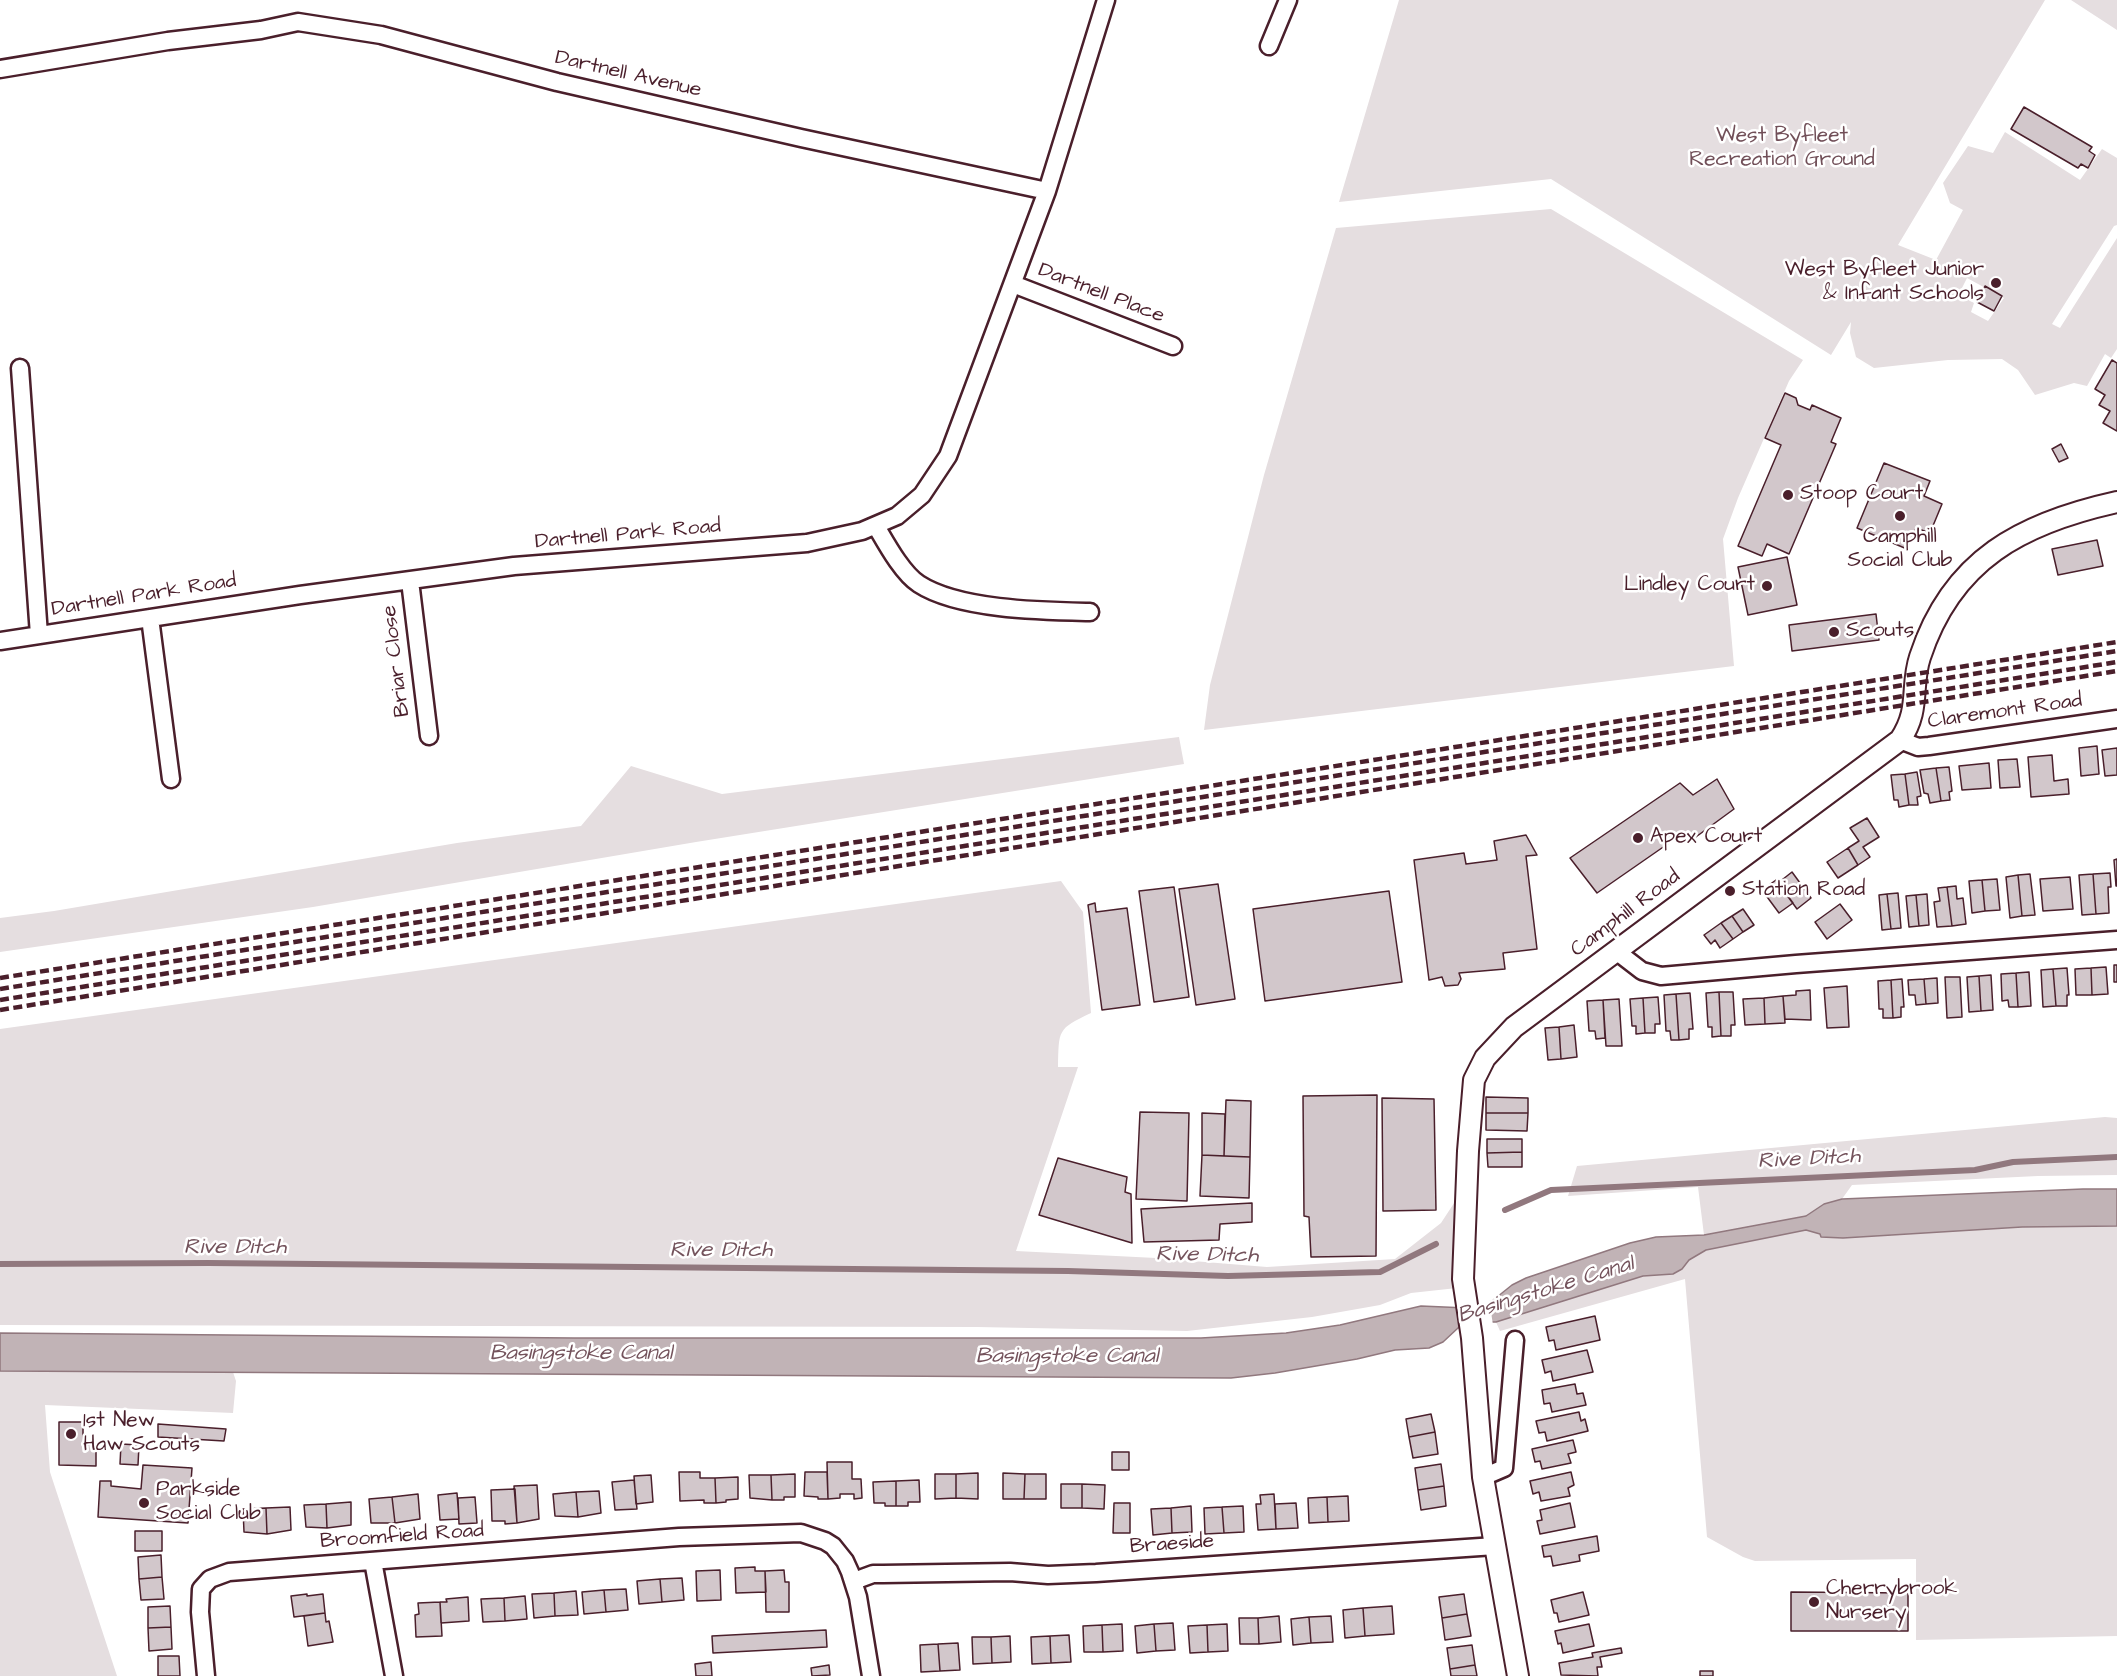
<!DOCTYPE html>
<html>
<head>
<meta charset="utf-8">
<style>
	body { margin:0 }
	canvas { display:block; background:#fff }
</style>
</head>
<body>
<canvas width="2117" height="1676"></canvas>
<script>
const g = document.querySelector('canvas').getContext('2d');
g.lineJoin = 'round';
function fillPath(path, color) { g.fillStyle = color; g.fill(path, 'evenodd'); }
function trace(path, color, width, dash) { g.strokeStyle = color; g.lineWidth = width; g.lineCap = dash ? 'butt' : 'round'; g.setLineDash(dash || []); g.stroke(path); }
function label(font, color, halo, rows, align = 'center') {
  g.font = font + ' "Architects Daughter",sans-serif'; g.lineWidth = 5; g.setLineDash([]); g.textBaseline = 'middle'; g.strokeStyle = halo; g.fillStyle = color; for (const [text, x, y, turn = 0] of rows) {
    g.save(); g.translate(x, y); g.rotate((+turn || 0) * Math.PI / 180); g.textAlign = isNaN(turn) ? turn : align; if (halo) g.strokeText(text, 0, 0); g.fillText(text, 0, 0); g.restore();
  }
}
fillPath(new Path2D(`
	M1399,0h646l-147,245 38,15 27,-50 -13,-7 -7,-20 25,-37 25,7 12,-21 75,48 22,-31 15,9v67l-3,1 -62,98 8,4 57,-90v111l-6,9 -6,-4 -18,32 -13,-3 -39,12 -17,-25 -16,-11 -54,1 -74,8 -18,-11 -6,-24 1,-11 -20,33 -280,-176 -212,23zM1967,278l37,20 -16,23 -17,-9 3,-9 -15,-9z
	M2071,0h46v30z
	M1551,209l252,151 -14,21 -51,117 -15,41 11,127 -530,64 6,-45 54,-210 72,-247z
	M1179,737l5,27 -488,78 -383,65 -313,45v-34l54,-7 403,-68 124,-17 50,-60 91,28z
	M1061,881l22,31 8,101c-34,16 -32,17 -33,54h20l-62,184 140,7 111,9 128,-8 46,-36 17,-26 -1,91 -46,5 -31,12 -68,12 -125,14 -210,-4 -977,-2v-296z
	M2105,1117l12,1v57l-79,1 -186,9 -10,14 -18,5 -18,12 -102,19 -6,-48 -130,9 9,-30z
	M2117,1226v410l-201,4v-81l-161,2 -12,-4 -36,-20 -22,-258 -185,52 -4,-9 147,-46 30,-2 9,-5 7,-9 17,-10 101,-20 13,4 1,3 22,1 179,-11z
	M0,1371l233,1 3,9 -3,32 -188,-8 5,67 67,204h-117z`), '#e5dee0');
const water = new Path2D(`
	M2083,1189h34v37l-95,1 -179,11 -22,-1 -1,-3 -14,-4 -100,20 -17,10 -7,9 -9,5 -30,2 -147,46h-26l-12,6 -15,14 -14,6 -34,2 -38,9 -82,14 -44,5 -1231,-7v-38l574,5h627l85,-5 54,-8 81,-19 46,2 25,-7 20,-16 14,-7 104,-35 26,-6 48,-2 102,-19 18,-12 18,-5z`);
fillPath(water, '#c1b3b6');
trace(water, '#91787e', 1.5);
fillPath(new Path2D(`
	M1489,1299l4,26h-23l-4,-20z`), '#fff');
trace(new Path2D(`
	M1505,1210l46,-20 424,-20 38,-8 104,-5
	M0,1264l208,-1 860,8 160,5 152,-4 56,-28`), '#91787e', 6);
const building = new Path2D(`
	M2024,107l68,40 -3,4 6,4 -7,13 -7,-4 -3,4 -67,-39z
	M1985,286l17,10 -8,15 -17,-9z
	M2112,360l5,3v68l-14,-8 7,-12 -11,-6 6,-10 -10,-6z
	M1785,393l11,5 2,7 12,5 2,-5 29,13 -10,24 5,2 -47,110 -22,-10 -5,12 -24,-10 43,-101 -16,-7z
	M2061,444l7,14 -9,4 -7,-13z
	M1884,463l46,18 -6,15 18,8 -12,29 -14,-5 -9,21 -50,-21z
	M2097,540l6,26 -45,9 -6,-26z
	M1787,557l10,48 -49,10 -10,-48z
	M1876,614l3,26 -87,11 -3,-26z
	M2097,746l2,28 -18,2 -2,-28z
	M2117,748v27l-12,1 -3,-26z
	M2052,755l2,26 14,-2 1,15 -38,3 -3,-40z
	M2017,759l3,28 -20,1 -2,-28z
	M1989,763l2,25 -29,2 -3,-24z
	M1949,767l3,24 -3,1 1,8 -9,1 -5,-33z
	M1936,768l5,33 -11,2 -2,-9 -4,-1 -4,-23z
	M1917,772l4,24 -4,1 1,8h-9l-4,-31z
	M1905,774l4,31 -10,2 -1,-7h-4l-3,-25z
	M1717,779l17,30 -45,33 -7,-8 -85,59 -27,-35 110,-75 13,12z
	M1867,818l12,19 -16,10 7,10 -12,8 -10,-17 11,-7 -9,-13z
	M1526,835l11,20 -11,1 11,93 -34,4 2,16 -46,4 2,6 -3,6 -13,1 -3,-9 -13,3 -15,-120 50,-7 2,11 31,-4 -3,-19z
	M1848,848l10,17 -20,13 -11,-16z
	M2117,859v27h-1l-2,-26z
	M1792,872l19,26 -14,11 -19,-26z
	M2110,873l1,14h-3l1,26 -13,1 -3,-40z
	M2030,874l5,41 -13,1 -4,-41z
	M2093,874l3,40 -14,1 -3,-40z
	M2018,875l4,41 -12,2 -4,-41z
	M2070,877l3,32 -30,2 -3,-32z
	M1997,879l3,31 -15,1 -3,-31z
	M1776,880l17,23 -14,10 -17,-23z
	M1982,880l3,31 -13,2 -3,-32z
	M1218,884l17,115 -39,6 -17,-116z
	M1956,886l1,13 6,-1 3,26 -14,2 -5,-39z
	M1174,887l15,110 -35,5 -15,-111z
	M1947,887l5,39 -15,1 -3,-25 6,-1 -2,-13z
	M1389,891l13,91 -137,19 -12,-92z
	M1898,893l3,35 -10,1 -4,-35z
	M1887,894l4,35 -9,1 -3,-35z
	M1927,894l2,31 -10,1 -3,-31z
	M1916,895l3,31 -10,1 -3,-31z
	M1095,903l1,9 31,-4 13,97 -38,5 -14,-105z
	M1840,904l12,16 -25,19 -12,-17z
	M1743,909l11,16 -11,7 -11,-16z
	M1732,916l11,16 -10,7 -12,-16z
	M1721,923l12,16 -13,9 -5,-8 -4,4 -7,-9z
	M2114,965h3v17h-3z
	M2106,967l2,27 -16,1 -1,-27z
	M2067,968l2,27h-2v11h-11l-3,-37z
	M2091,968l1,27h-16l-1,-26z
	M2053,969l3,37 -13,1 -2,-37z
	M2029,972l2,34 -13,1 -2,-34z
	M2016,973l2,34h-9l-1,-7 -6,1 -1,-27z
	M1991,975l2,35 -12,1 -2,-35z
	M1979,976l2,35 -12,1 -2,-35z
	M1945,977h15l2,40 -15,1z
	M1937,978l1,25 -12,1 -2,-25z
	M1902,979l2,28h-3v10l-8,1 -2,-38z
	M1924,979l2,25 -10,1 -1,-10h-6l-1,-15z
	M1891,980l2,38h-10v-9h-4l-1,-28z
	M1847,986l2,41 -22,1 -3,-40z
	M1810,990l1,30 -26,-1 -2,-23 13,-1v-4z
	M1719,992h14l2,33h-4v11h-10z
	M1719,992l2,44 -9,1v-10h-4l-2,-34z
	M1690,993l3,36h-4v10l-10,1 -3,-46z
	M1676,994l3,46h-8l-1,-9h-4l-2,-36z
	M1783,996l2,27 -20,1 -1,-26z
	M1658,997l2,27h-5v9h-10l-2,-35z
	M1643,998l2,35 -9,1v-8h-4l-2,-27z
	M1764,998l1,26 -20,1 -2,-26z
	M1619,999l3,47h-16l-3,-46z
	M1603,1000l2,38 -9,1 -1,-8h-6l-2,-30z
	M1574,1025l3,32 -16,2 -2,-32z
	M1559,1027l2,32 -13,1 -3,-32z
	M1377,1095l-1,161 -65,1 -2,-40 -5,-1 -1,-120z
	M1486,1097l42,1v15h-42z
	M1382,1098l52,1 2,111 -53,1z
	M1226,1100l25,1 -1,56 -26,-1z
	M1140,1112l49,1 -2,88 -51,-2z
	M1202,1113l23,1 -1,42 -22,-1z
	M1486,1113h42l-1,18 -41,-1z
	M1487,1139h35v13l-35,1z
	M1522,1152v15h-34l-1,-14z
	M1202,1155l48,2 -1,41 -49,-2z
	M1058,1158l69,19 -2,15 6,2 1,49 -93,-28z
	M1252,1203v19l-32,2 -1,16 -75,2 -3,-33z
	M1595,1316l5,24 -44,10 -2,-10 -5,1 -3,-14z
	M1587,1350l6,22 -40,9 -2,-10 -6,2 -3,-13z
	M1575,1384l2,10 6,-1 3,12 -34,7 -2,-9 -6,1 -2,-14z
	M1579,1412l2,9 4,-2 3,12 -41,10 -2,-9 -6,1 -3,-12z
	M1431,1414l4,18 -26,5 -3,-18z
	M59,1422h24v23h13v21l-37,-1z
	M158,1424l68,5 -2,12 -66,-4z
	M1435,1432l3,22 -25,4 -4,-21z
	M1573,1440l3,12 -8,2 3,9 -29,6 -2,-8 -5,1 -3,-13z
	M121,1444l18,1 -1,20 -18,-1z
	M1112,1452h17v18h-17z
	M827,1462h25v17h9l1,19 -8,1v-5h-14v4l-12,1z
	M1441,1464l3,22 -26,4 -3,-22z
	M143,1465l49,3 -4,55 -90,-6 2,-36h11v5l30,3z
	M679,1472h21v6h15l1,25h-12v-3l-24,1z
	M805,1472h22l1,27h-10v-2l-14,-1z
	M1571,1472l3,13 -6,3 2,8 -29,5 -2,-9 -6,2 -3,-13z
	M978,1473v26l-22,-1v-24z
	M1003,1473l22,1 -1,25h-21z
	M795,1474v23h-11v3h-12l-1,-25z
	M935,1474h21v24l-21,1z
	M1025,1474h21v25h-22z
	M651,1475l2,27 -17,2 -2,-28z
	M749,1475h22l1,25 -22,-2z
	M738,1477v22l-12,1v2l-10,1 -1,-25z
	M634,1480l3,29 -22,1 -3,-28z
	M919,1480l1,22h-12v4h-12v-25z
	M896,1481v25h-11v-3h-11l-1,-21z
	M1061,1484h21v24h-21z
	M1082,1484l23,1 -1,24 -22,-1z
	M537,1485l2,34 -22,4 -3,-37z
	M1444,1486l2,20 -25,4 -3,-20z
	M515,1489l2,34 -12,1v-3h-13l-1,-31z
	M599,1491l2,22 -23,4 -2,-25z
	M576,1492l2,25 -23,-1 -2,-22z
	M457,1493l2,26 -19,1 -2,-25z
	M418,1494l2,25 -25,4 -3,-26z
	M1274,1494l2,35 -18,1 -2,-26h5l-1,-9z
	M1348,1496l1,25 -21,1 -1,-25z
	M392,1497l3,26h-24l-2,-24z
	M475,1497l2,26 -18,1 -1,-26z
	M1327,1497l1,25 -19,1 -1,-25z
	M351,1502v23l-24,3 -1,-24z
	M1114,1503h16v30h-17z
	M1296,1503l2,25 -22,1 -1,-25z
	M1570,1503l5,24 -35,7 -3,-13 5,-1 -2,-10z
	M326,1504l1,24 -21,-1 -2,-22z
	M1191,1506l1,26 -20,1 -1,-25z
	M1243,1506l1,26 -20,1 -2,-26z
	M290,1507l1,23 -24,4 -1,-26z
	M1222,1507l2,26 -19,1 -1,-26z
	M266,1508l1,26 -23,-2 -1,-23z
	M1171,1508l1,25 -19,2 -2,-26z
	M135,1531h27v20h-27z
	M1597,1536l2,15 -20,4 1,6 -27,5 -2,-10 -7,1 -2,-11z
	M161,1555l1,22 -23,2 -1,-22z
	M755,1567v4h10l1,21 -30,1 -1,-25z
	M720,1570l1,30 -24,1 -1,-30z
	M784,1570l1,12h4v30h-23l-1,-41z
	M162,1577l2,22 -23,1 -2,-21z
	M682,1578l2,22 -22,2 -2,-23z
	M660,1579l2,23 -23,2 -2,-23z
	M626,1589l2,21 -22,2 -2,-22z
	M604,1590l2,22 -22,2 -2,-22z
	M576,1591l2,24 -23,1 -1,-23z
	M1583,1592l6,23 -30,7 -2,-9h-3l-3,-13z
	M1791,1592l117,1v38h-117z
	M554,1593l1,23 -21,2 -2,-24z
	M307,1594v2l16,-2 2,19 -31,4 -3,-21z
	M1464,1594l3,20 -25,4 -3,-21z
	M525,1596l2,23 -22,2 -1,-23z
	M468,1597l1,24 -28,2 -1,-21h7l-1,-3z
	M504,1598l1,23 -22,1 -2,-23z
	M440,1602l2,34 -26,1 -1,-22 4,-1 -1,-11z
	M170,1606l1,21 -23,1v-21z
	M1392,1606l2,28 -29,2 -2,-28z
	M1363,1608l2,28 -20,2 -2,-28z
	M325,1613l1,9 3,-1 4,21 -25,4 -4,-30z
	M1467,1614l4,22 -26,4 -3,-22z
	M1279,1616l2,26 -22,2 -1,-26z
	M1331,1616l2,26 -22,1 -2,-26z
	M1309,1617l2,26 -18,2 -2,-26z
	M1239,1618h19l1,26h-19z
	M1173,1623l2,27 -19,1 -2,-27z
	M1122,1624l1,27 -20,1 -1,-27z
	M1154,1624l2,27 -19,2 -2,-27z
	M1227,1624l1,27 -20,1 -1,-27z
	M1589,1624l5,22 -31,7 -2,-10 -3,1 -3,-13z
	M1102,1625l1,27h-19l-1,-26z
	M1207,1625l1,27 -18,1 -2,-27z
	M171,1627l1,22 -23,2 -1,-23z
	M826,1630l1,17 -114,6 -1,-17z
	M1069,1635l2,27 -20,1 -1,-27z
	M1010,1636l1,26 -19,1 -1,-26z
	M1050,1636l1,27 -19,1 -1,-27z
	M972,1637h19l1,26 -19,1z
	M958,1643l2,27 -20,1 -2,-27z
	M938,1644l2,27 -19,1 -1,-27z
	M1472,1645l3,20 -25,4 -3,-21z
	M1621,1648l1,5 -22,4 2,10h-5l1,9 -37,-1 -2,-12 34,-6 -1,-4z
	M158,1656h21l1,20h-22z
	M711,1662l1,14h-16l-1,-12z
	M829,1665l1,10 -18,1 -1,-8z
	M1475,1665l2,11h-26l-1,-7z
	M1700,1671h13v5h-13z`);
fillPath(building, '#d2c7cb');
trace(building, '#4a1f2b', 1.5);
const minor = new Path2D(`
	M1269,46l19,-46
	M0,69l168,-28 93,-11 37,-8 83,13 176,47 244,56 246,53
	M1013,284l160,62
	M20,368l19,267
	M876,526c10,17 26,47 43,58 40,26 124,27 171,28
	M410,581l19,155
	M150,618l21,161
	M0,641l300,-46 214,-29 293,-23 55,-12 35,-15 25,-21 26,-39 99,-265 59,-191
	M1900,740l18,7 11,-1 188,-27
	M1616,951l26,20 19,5 135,-12 321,-24
	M1483,1477l21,-9 11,-128
	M373,1561l21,115
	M854,1581l19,-7h10l127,-2 38,3 48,-2 399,-27
	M206,1676l-6,-64 1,-23 9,-10 19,-7 450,-35 122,-4 24,8 8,5 12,15 5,11 8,25 13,79`);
const tertiary = new Path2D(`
	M1518,1676l-35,-199 -11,-139 -9,-59 5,-128 6,-71 11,-22 29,-31 386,-287c21,-31 10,-53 20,-83 32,-98 102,-134 197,-155`);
trace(minor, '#4a1f2b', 21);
trace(tertiary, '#4a1f2b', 24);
trace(minor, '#fff', 16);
trace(tertiary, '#fff', 20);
trace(new Path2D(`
	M0,978l2117,-336
	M0,989l2117,-338
	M0,1000l2117,-338
	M0,1010l2117,-339`), '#4a1f2b', 4.5, [9, 4.5]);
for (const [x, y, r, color] of [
	[1996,283,6,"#4a1f2b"],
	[1788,495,6,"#4a1f2b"],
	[1900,516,6,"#4a1f2b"],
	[1767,586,6,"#4a1f2b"],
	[1834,632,6,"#4a1f2b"],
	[1638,838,6,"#4a1f2b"],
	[1730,891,6,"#4a1f2b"],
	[71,1434,6,"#4a1f2b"],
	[144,1503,6,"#4a1f2b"],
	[1814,1602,6,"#4a1f2b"]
]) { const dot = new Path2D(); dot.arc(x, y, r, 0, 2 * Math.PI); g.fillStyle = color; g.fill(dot); trace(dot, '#fff', 2); }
label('21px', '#4a1f2b', '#fff', [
	["Dartnell Avenue",628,75,13],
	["Dartnell Place",1101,294,21],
	["Dartnell Park Road",628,535,-5],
	["Dartnell Park Road",144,596,-9],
	["Briar Close",397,661,-97],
	["Claremont Road",2005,712,-8],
	["Camphill Road",1626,914,-37],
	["Broomfield Road",402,1537,-4],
	["Braeside",1172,1545,-4]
]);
label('21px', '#714f58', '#fff', [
	["West Byfleet",1782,137],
	["Recreation Ground",1782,161]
]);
label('21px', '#4a1f2b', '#fff', [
	["West Byfleet Junior",1984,271,"right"],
	["& Infant Schools",1984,295,"right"],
	["Stoop Court",1800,495],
	["Camphill",1900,538,"center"],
	["Social Club",1900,562,"center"],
	["Lindley Court",1755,586,"right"],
	["Scouts",1846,632],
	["Apex Court",1650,838],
	["Station Road",1742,891],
	["1st New",83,1422],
	["Haw Scouts",83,1446],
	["Parkside",156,1491],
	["Social Club",156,1515],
	["Cherrybrook",1826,1590],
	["Nursery",1826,1614]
], 'left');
label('italic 22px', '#74535c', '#fff', [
	["Rive Ditch",1809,1160,-3],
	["Rive Ditch",235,1248],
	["Rive Ditch",721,1251],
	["Rive Ditch",1207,1256,1],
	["Basingstoke Canal",1546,1291,-17],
	["Basingstoke Canal",581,1354],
	["Basingstoke Canal",1067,1357]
]);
</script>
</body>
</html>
